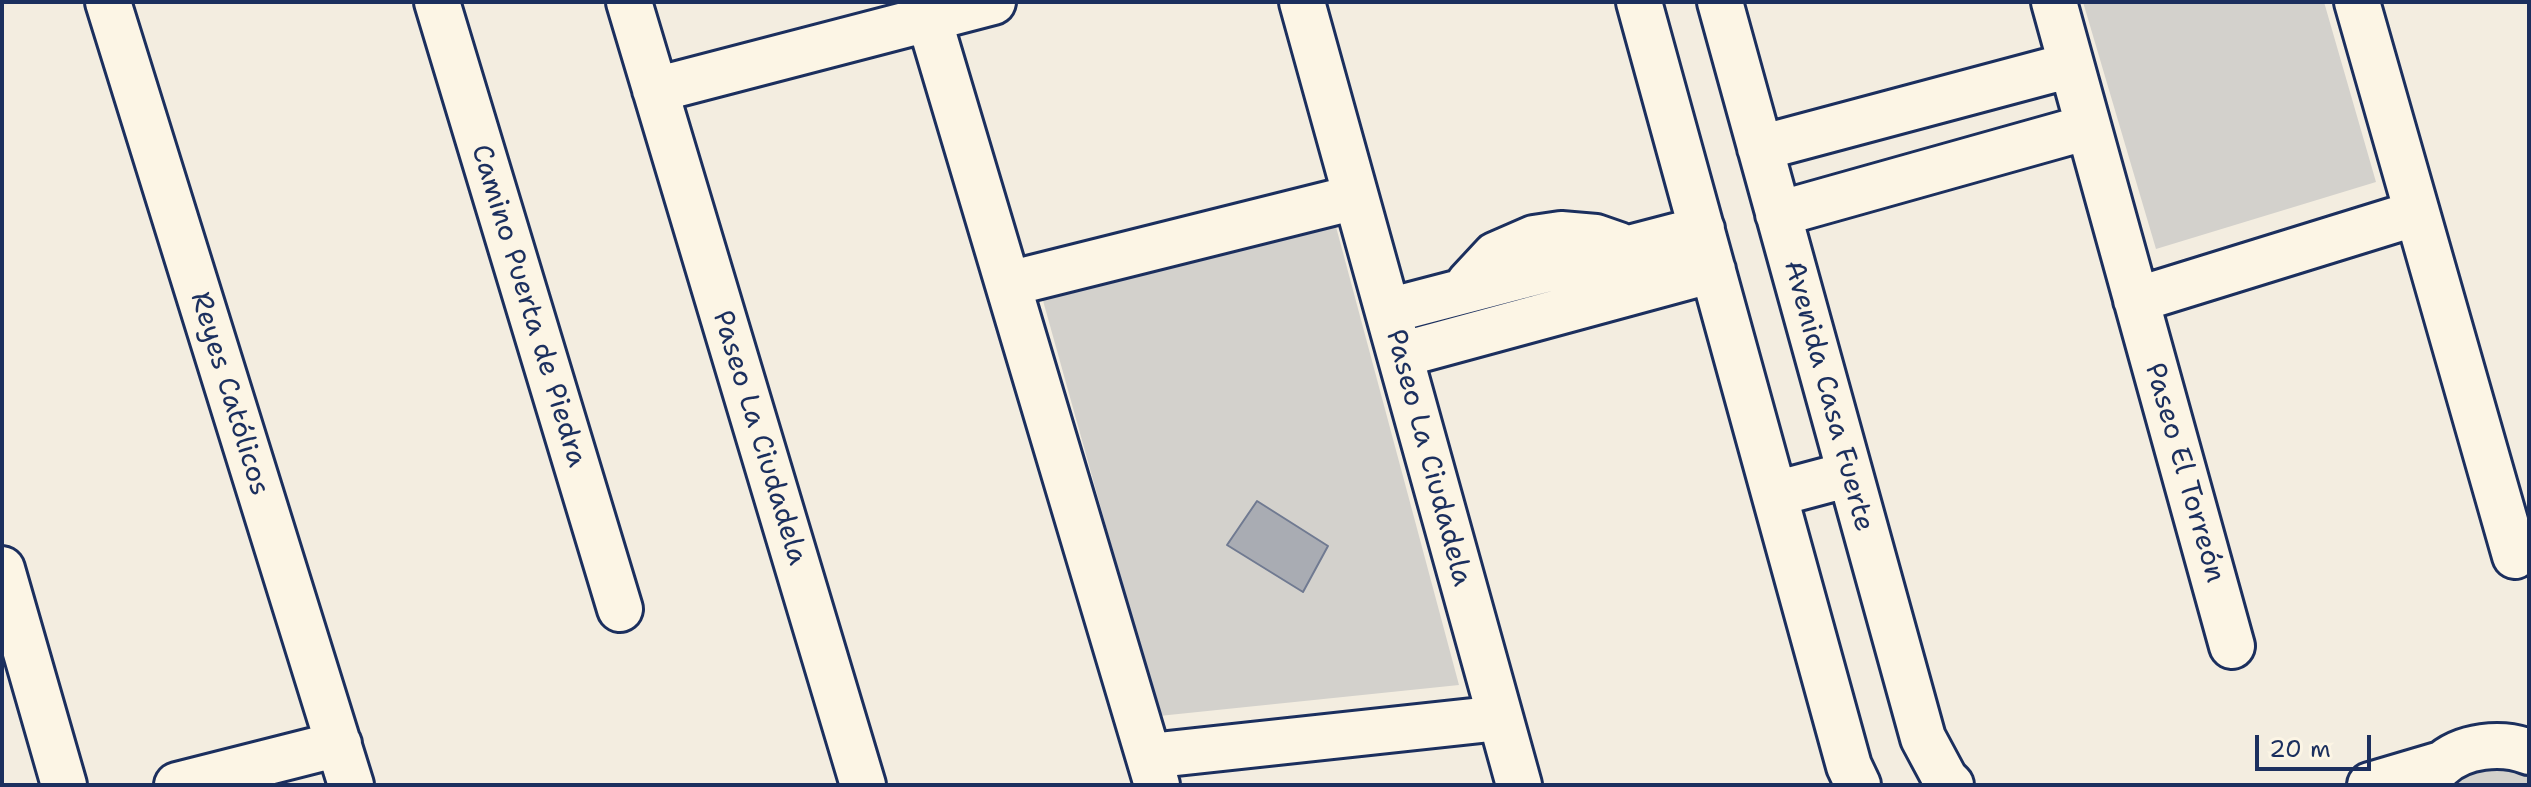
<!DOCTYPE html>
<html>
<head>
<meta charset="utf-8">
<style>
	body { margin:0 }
	#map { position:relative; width:2531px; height:787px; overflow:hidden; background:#f3ede0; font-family:"Shantell Sans",sans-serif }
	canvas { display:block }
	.frame { position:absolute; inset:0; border:4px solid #1b2f5e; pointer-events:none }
	.scale { position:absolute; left:2255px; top:735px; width:116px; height:36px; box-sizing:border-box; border:4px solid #1b2f5e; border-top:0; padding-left:10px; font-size:24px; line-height:28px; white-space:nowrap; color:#1b2f5e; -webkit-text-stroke:6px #fcf5e5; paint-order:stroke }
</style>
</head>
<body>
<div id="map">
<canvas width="2531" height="787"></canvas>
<div class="frame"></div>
<div class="scale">20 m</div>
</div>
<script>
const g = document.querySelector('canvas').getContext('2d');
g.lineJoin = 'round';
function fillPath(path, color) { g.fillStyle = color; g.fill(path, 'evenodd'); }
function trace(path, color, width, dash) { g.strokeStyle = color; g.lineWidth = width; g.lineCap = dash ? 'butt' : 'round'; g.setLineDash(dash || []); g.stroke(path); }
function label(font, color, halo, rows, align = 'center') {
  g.font = font + ' "Shantell Sans",sans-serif'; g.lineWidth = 6; g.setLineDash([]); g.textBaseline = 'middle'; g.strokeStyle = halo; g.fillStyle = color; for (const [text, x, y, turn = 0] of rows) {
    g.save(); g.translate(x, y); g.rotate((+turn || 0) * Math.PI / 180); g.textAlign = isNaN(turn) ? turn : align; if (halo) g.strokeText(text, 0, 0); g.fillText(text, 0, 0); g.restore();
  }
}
fillPath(new Path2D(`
	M2083,2h241l52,180 -220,67z
	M1335,223l124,462 -300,31 -117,-419z
	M2487,764l31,4 11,8v9h-78l7,-9z`), '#d3d1cc');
const water = new Path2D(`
	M1257,501l71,45 -25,46 -76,-47z`);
fillPath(water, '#a9acb3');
trace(water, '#707a91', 2);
const minor = new Path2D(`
	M108,2l243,783
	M437,2l183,607
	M629,2l234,783
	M1302,2l217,783
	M1639,2l210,764 9,19
	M1720,2l203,736 22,41 6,6
	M2054,2l178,644
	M2357,2l158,554
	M929,19l228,766
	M655,90l338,-88
	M1760,148l311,-83
	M1778,214l310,-87
	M1469,283l26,-28 39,-17 27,-4 35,3 23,8
	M1008,284l348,-87
	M2136,300l281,-87
	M1388,311l314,-82
	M1400,355l313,-85
	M1775,494l75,-20
	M2,569l62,216
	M1149,756l351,-38
	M177,785l162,-41
	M2370,785l71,-21
	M2424,785c5,-6 10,-14 16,-19 22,-21 62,-25 89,-14`);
trace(minor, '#1b2f5e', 50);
trace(minor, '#fcf5e5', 44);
label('28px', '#1b2f5e', '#fcf5e5', [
	["Camino Puerta de Piedra",528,306,73],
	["Reyes Católicos",229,394,73],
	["Avenida Casa Fuerte",1828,396,75],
	["Paseo La Ciudadela",759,438,73],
	["Paseo La Ciudadela",1428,458,75],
	["Paseo El Torreón",2184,473,74]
]);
</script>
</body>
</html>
